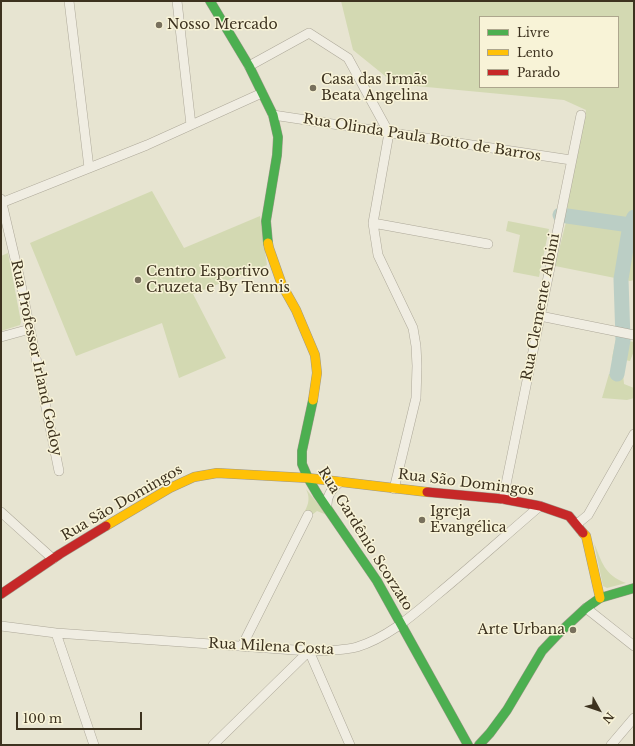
<!DOCTYPE html>
<html>
<head>
<meta charset="utf-8">
<style>
	body { margin:0 }
	#map { position:relative; width:635px; height:746px; overflow:hidden; background:#e7e4d1; font-family:"Libre Baskerville",serif }
	canvas { display:block }
	.frame { position:absolute; inset:0; border:2px solid #3d321f; pointer-events:none }
	.legend { position:absolute; left:479px; top:16px; width:140px; height:72px; box-sizing:border-box; background:#f8f3d7; border:1px solid #ada68d; margin:0; padding:5px 7px; list-style:none; font-size:12px; color:#3d321f }
	.legend li { display:flex; align-items:center; gap:8px; height:20px }
	.legend b { width:20px; border:1px solid #ada68d }
	.north { position:absolute; left:579px; top:690px; width:40px; height:40px; -webkit-text-stroke:3px #f8f3d7; paint-order:stroke; rotate:130deg; font-size:11px; font-weight:700; line-height:16px; text-align:center; color:#3d321f }
	.north::after { content:''; display:block; margin:auto; width:14px; height:18px; background:#3d321f; clip-path:polygon(50% 0,100% 100%,50% 72%,0 100%) }
	.scale { position:absolute; left:16px; top:712px; width:126px; height:18px; box-sizing:border-box; border:2px solid #3d321f; border-top:0; padding-left:5px; font-size:12px; line-height:14px; white-space:nowrap; color:#3d321f; -webkit-text-stroke:3px #f8f3d7; paint-order:stroke }
</style>
</head>
<body>
<div id="map">
<canvas width="635" height="746"></canvas>
<div class="frame"></div>
<ul class="legend">
<li><b style="height:5px;background:#4caf50"></b>Livre</li>
<li><b style="height:5px;background:#ffc107"></b>Lento</li>
<li><b style="height:5px;background:#c62828"></b>Parado</li>
</ul>
<div class="north">N</div>
<div class="scale">100 m</div>
</div>
<script>
const g = document.querySelector('canvas').getContext('2d');
g.lineJoin = 'round';
function fillPath(path, color) { g.fillStyle = color; g.fill(path, 'evenodd'); }
function trace(path, color, width, dash) { g.strokeStyle = color; g.lineWidth = width; g.lineCap = dash ? 'butt' : 'round'; g.setLineDash(dash || []); g.stroke(path); }
function label(font, color, halo, rows, align = 'center') {
  g.font = font + ' "Libre Baskerville",serif'; g.lineWidth = 3; g.setLineDash([]); g.textBaseline = 'middle'; g.strokeStyle = halo; g.fillStyle = color; for (const [text, x, y, turn = 0] of rows) {
    g.save(); g.translate(x, y); g.rotate((+turn || 0) * Math.PI / 180); g.textAlign = isNaN(turn) ? turn : align; if (halo) g.strokeText(text, 0, 0); g.fillText(text, 0, 0); g.restore();
  }
}
fillPath(new Path2D(`
	M341,1h293v279l-4,1 -75,-15 11,-44 3,-37 17,-75 -22,-10 -169,-16 -42,-34zM480,17h138v70h-138z
	M152,191l32,57 76,-32 7,49 -74,29 33,64 -47,20 -17,-55 -86,33 -46,-113z
	M508,221l41,8 -10,48 -26,-5 7,-37 -14,-4z
	M8,253l13,69 -1,3 -19,6v-75z
	M616,339l18,3v9l-4,10 -18,-3z
	M609,374h14l1,10 10,4v10l-7,2 -25,-2z
	M306,489l21,26 -10,-4 -5,4 -7,-4c4,-8 5,-14 1,-22z
	M594,543c8,19 10,32 32,40l-19,5 -4,-2z`), '#d3d9b2');
trace(new Path2D(`
	M560,215l70,10
	M617,374l6,-34 -2,-61 9,-54 4,-8`), '#bbcec5', 15);
const street = new Path2D(`
	M69,1l20,167
	M177,1l14,124
	M249,66l60,-33 39,25 41,75 -16,90 5,32 35,73 3,18 1,20 -1,32 -22,91
	M273,115l298,45
	M1,199l19,81 39,191
	M1,203l146,-58 115,-52
	M373,223l115,21
	M540,316l94,19
	M1,337l29,-8
	M503,499l78,-384
	M327,505c0,-10 5,-17 13,-23
	M1,512l52,47
	M577,524l11,-9 46,-81
	M586,608l48,38
	M1,626l55,7 253,18c16,0 32,0 48,-4 32,-10 57,-33 81,-53 35,-29 68,-59 102,-88
	M56,633l38,112
	M242,646l66,-131
	M213,745l96,-94 41,94
	M611,745l23,-27`);
const fast = new Path2D(`
	M210,1l39,65 24,49 5,22 -1,18 -11,66 2,22
	M313,400l-11,51v13l6,14 10,17 59,86 91,164
	M479,745l11,-12 17,-23 35,-59 16,-17 28,-26 14,-10 34,-10`);
const slow = new Path2D(`
	M268,243l1,5 13,37 14,25 19,45 2,18 -4,27
	M106,526l64,-38 24,-11 23,-4 91,5 119,14
	M583,533l3,3 14,62`);
const jam = new Path2D(`
	M427,492l76,7 37,7 29,10 14,17
	M1,594l59,-40 46,-28`);
trace(street, '#ada899', 10);
trace(fast, '#9d9889', 10);
trace(slow, '#9d9889', 10);
trace(jam, '#9d9889', 10);
trace(street, '#f0ede2', 9);
trace(fast, '#4caf50', 9);
trace(slow, '#ffc107', 9);
trace(jam, '#c62828', 9);
for (const [x, y, r, color] of [
	[159,25,4,"#78705d"],
	[313,88,4,"#78705d"],
	[138,280,4,"#78705d"],
	[422,520,4,"#78705d"],
	[573,630,4,"#78705d"]
]) { const dot = new Path2D(); dot.arc(x, y, r, 0, 2 * Math.PI); g.fillStyle = color; g.fill(dot); trace(dot, '#f8f3d7', 1.5); }
label('14px', '#3d321f', '#f8f3d7', [
	["Nosso Mercado",167,25],
	["Casa das Irmãs",321,80],
	["Beata Angelina",321,96],
	["Centro Esportivo",146,272],
	["Cruzeta e By Tennis",146,288],
	["Igreja",430,512],
	["Evangélica",430,528],
	["Arte Urbana",565,630,"right"]
], 'left');
label('14px', '#3d321f', '#f8f3d7', [
	["Rua Olinda Paula Botto de Barros",422,138,9],
	["Rua Clemente Albini",541,307,-79],
	["Rua Professor Irland Godoy",36,358,78],
	["Rua São Domingos",466,483,7],
	["Rua São Domingos",122,503,-30],
	["Rua Gardênio Scorzato",365,539,58],
	["Rua Milena Costa",271,647,3]
]);
</script>
</body>
</html>
